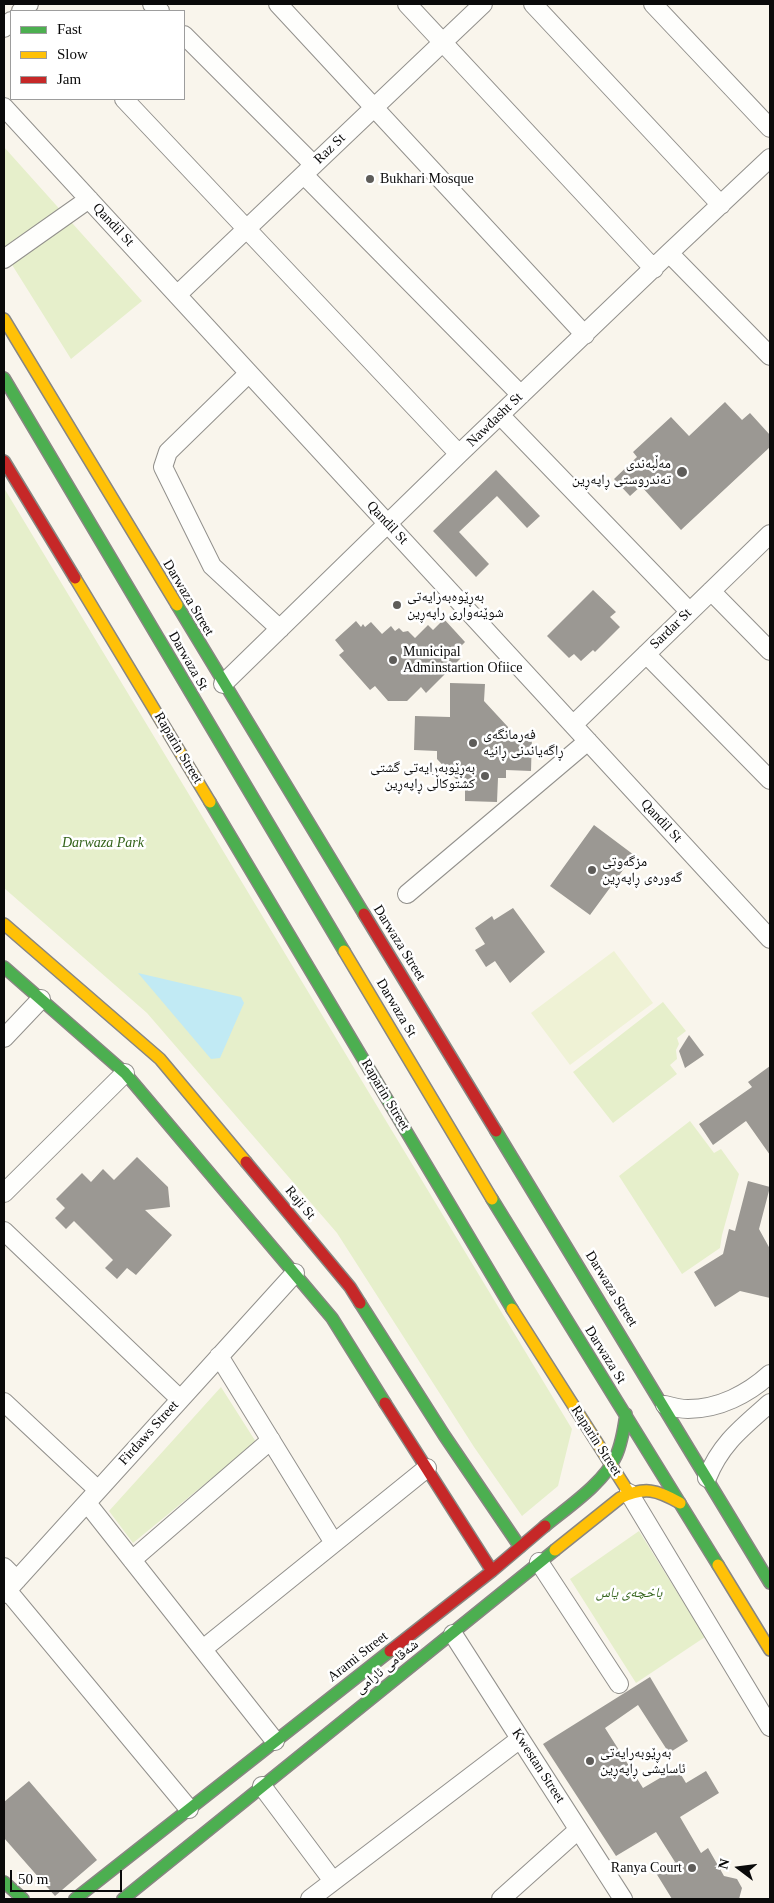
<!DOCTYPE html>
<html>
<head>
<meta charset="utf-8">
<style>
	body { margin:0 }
	#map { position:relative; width:774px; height:1903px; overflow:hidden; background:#f9f5ec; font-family:"Times New Roman",serif }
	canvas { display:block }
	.frame { position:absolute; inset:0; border:5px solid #0a0a0a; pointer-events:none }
	.legend { position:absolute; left:10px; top:10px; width:175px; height:90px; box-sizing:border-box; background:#fff; border:1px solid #9d9d9d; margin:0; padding:6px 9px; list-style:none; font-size:15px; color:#0a0a0a }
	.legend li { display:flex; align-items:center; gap:10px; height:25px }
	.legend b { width:25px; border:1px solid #9d9d9d }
	.north { position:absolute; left:714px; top:1843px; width:50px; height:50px; -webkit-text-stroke:4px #fff; paint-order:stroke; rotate:285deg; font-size:14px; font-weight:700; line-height:20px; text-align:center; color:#0a0a0a }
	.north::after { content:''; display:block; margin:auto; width:18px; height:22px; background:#0a0a0a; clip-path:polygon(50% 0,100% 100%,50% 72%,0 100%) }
	.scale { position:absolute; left:10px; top:1870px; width:112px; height:22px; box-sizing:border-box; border:2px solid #0a0a0a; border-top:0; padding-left:6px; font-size:15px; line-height:18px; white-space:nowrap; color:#0a0a0a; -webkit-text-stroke:4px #fff; paint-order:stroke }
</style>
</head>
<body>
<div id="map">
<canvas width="774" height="1903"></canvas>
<div class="frame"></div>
<ul class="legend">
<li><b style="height:6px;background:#4caf50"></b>Fast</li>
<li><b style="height:6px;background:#ffc107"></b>Slow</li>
<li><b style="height:6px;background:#c62828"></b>Jam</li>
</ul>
<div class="north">N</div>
<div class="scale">50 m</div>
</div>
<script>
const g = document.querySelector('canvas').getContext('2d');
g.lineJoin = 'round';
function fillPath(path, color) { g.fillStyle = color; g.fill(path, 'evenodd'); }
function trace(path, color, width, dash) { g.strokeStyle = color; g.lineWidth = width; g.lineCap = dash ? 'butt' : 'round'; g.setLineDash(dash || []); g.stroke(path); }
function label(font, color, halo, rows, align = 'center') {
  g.font = font + ' "Times New Roman","Noto Naskh Arabic",serif'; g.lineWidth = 5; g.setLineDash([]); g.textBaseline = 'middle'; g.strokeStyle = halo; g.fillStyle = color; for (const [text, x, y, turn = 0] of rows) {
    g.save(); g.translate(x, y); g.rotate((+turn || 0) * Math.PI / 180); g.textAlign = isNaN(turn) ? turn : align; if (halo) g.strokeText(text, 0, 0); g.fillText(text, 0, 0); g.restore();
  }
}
fillPath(new Path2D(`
	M4,147l138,154 -71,58 -67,-107z
	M4,488l568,941 -14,57 -36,30 -48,-69 -137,-214 -190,-220 -143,-125z
	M663,1002l23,29 -9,7 2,6 -3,6 1,9 -7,6 7,9 -64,49 -40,-51z
	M690,1121l24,32 7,-4 18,25 -17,61 -2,13 -38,26 -63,-98z
	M221,1387l35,55 -123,101 -24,-32z
	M639,1531l66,106 -69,46 -66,-104z`), '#e6efcb');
fillPath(new Path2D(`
	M614,951l39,52 -83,62 -39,-52z`), '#eff2d5');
fillPath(new Path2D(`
	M138,973l103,24 3,6 -24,55 -9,1z`), '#c1eaf4');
fillPath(new Path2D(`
	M725,402l17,18 8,-7 20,22v12l-89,83 -40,-44 -11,10 -16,-17 23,-22 -4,-5 38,-35 18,19z
	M496,470l44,46 -13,12 -30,-32 -38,36 30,32 -13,13 -43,-46z
	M593,590l23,22 -6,5 10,10 -25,25 -2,-2 -12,11 -7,-7 -5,4 -22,-22z
	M444,619l21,23 -10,10 6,6 -35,35 -5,-6 -14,14h-19l-13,-15 -5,4 -31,-35 5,-4 -9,-11 21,-19 5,6 2,-3 2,3 6,-5 11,12 9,-8 4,5 4,-3 4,4 5,-1 7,7 13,-13 5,5z
	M450,683l35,1 -1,17 24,26v8h24l-1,36 -25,-1v8h-8l-1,24 -32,-1v-22h-9l-19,-20v-8l-23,-1 1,-34 35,1z
	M594,825l40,30 -44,60 -40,-29z
	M513,908l32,44 -35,31 -15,-22 -9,6 -11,-17 10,-6 -10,-16 17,-12 2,4z
	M689,1035l15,20 -19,13 -6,-17z
	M770,1066v89l-24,-34 -33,24 -14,-21 53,-37 -4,-5z
	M137,1157l31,30 2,20 -25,3 27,25 -36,40 -9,-7 -10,11 -12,-11 8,-8 -39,-39 -8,8 -11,-11 10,-10 -9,-9 26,-26 9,9 12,-13 11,11z
	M748,1181l22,6 -11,42 11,20v49l-30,-7 -25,16 -21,-35 29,-18 6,-25 6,2z
	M650,1677l38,64 -19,12 -31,-48 -33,23 38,60 34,-20 9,15 20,-12 13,22 -39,24 21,36 7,-5 16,28 13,3 5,9 -3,11h-67l-16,-26 19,-11 -19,-30 -40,24 -73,-112z
	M29,1781l68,79 -42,36 -51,-58v-36z`), '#9b9893');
const street = new Path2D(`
	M152,4l8,7
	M278,4l307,331
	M407,4l247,265
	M533,4l188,201
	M653,4l117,124
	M21,11l8,-7
	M4,28l7,-7
	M184,35l130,130
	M124,99l335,355
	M4,107l766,832
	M304,175l217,220
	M669,253l101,103
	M4,259l85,-60
	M177,295l306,-291
	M249,373l-81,79 -5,15 49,99 68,63
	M500,415l189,196
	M711,591l59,60
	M646,654l124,126
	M223,684l236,-230 210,-201 101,-95
	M573,725l197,-191
	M407,894l181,-153
	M4,1038l37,-39
	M4,1193l121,-120
	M4,1231l176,168
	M219,1356l115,187
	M4,1402l94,88
	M665,1405c7,2 15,4 23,4 31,0 60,-15 82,-35
	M707,1478c14,-35 36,-51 63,-75
	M629,1493l141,234
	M87,1503l188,238
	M132,1560l139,-120
	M539,1562l80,122
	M4,1567l13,13
	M7,1590l182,219
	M4,1594l291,-321
	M453,1634l170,265
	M203,1649l224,-181
	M262,1786l71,95
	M310,1899l210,-160
	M501,1899l77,-69`);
const fast = new Path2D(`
	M4,378l340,573
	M177,605l187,309
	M210,802l302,507
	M4,967l121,106 207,245 53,85
	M496,1131l274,452
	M492,1199l226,366
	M360,1303l84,132 76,112
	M545,1526c23,-19 59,-43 71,-70 6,-13 8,-28 10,-42
	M4,1882l19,17
	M75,1899l315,-248
	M123,1899l432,-349`);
const slow = new Path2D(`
	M4,319l173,286
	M75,578l135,224
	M4,924l156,135 86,103
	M344,951l148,248
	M512,1309l117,184
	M555,1550l65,-52c25,-12 37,-8 60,5
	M718,1565l52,85`);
const jam = new Path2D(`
	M4,461l71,117
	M364,914l132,217
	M246,1162l104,125 10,16
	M385,1403l107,168
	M390,1651l102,-80 53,-45`);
trace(street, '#92908c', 20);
trace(fast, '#888682', 14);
trace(slow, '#888682', 14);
trace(jam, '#888682', 14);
trace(street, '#fefefc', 18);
trace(fast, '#4caf50', 11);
trace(slow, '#ffc107', 11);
trace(jam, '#c62828', 11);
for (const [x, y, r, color] of [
	[370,179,5,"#5e5c59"],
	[682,472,6,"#5e5c59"],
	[397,605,5,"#5e5c59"],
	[393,660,5,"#5e5c59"],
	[473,743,5,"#5e5c59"],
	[485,776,5,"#5e5c59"],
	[592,870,5,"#5e5c59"],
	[590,1761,5,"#5e5c59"],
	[692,1868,5,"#5e5c59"]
]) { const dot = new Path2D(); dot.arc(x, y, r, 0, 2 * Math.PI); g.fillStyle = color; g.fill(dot); trace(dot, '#fff', 2); }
label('14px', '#0a0a0a', '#fff', [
	["Raz St",330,149,-44],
	["Qandil St",113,225,47],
	["Nawdasht St",495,420,-44],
	["Qandil St",387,523,47],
	["Darwaza Street",188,598,59],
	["Sardar St",671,629,-44],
	["Darwaza St",188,661,60],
	["Raparin Street",178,748,59],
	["Qandil St",661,821,47],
	["Darwaza Street",399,943,58],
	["Darwaza St",396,1008,59],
	["Raparin Street",385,1095,59],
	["Raji St",300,1203,50],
	["Darwaza Street",611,1289,58],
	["Darwaza St",605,1355,58],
	["Firdaws Street",149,1433,-48],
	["Raparin Street",596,1441,57],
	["Arami Street",358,1657,-38],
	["شەقامی ئارامی",387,1667,-39],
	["Kwestan Street",538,1766,57]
]);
label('14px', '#0a0a0a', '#fff', [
	["Bukhari Mosque",380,179],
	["مەڵبەندی",671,464,"right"],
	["تەندروستی ڕاپەڕین",671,480,"right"],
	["بەڕێوەبەرایەتی",407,597],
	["شوێنەواری راپەڕین",407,613],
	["Municipal",403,652],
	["Adminstartion Ofiice",403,668],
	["فەرمانگەی",483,735],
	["ڕاگەیاندنی ڕانیە",483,751],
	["بەڕێوبەرایەتی گشتی",475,768,"right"],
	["کشتوکاڵی ڕاپەڕین",475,784,"right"],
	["مزگەوتی",602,862],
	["گەورەی ڕاپەڕین",602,878],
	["بەڕێوبەرایەتی",600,1753],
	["ئاسایشی ڕاپەڕین",600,1769],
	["Ranya Court",682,1868,"right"]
], 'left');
label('italic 14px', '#326219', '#fff', [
	["Darwaza Park",103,843],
	["باخچەی یاس",629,1593]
]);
</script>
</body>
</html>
